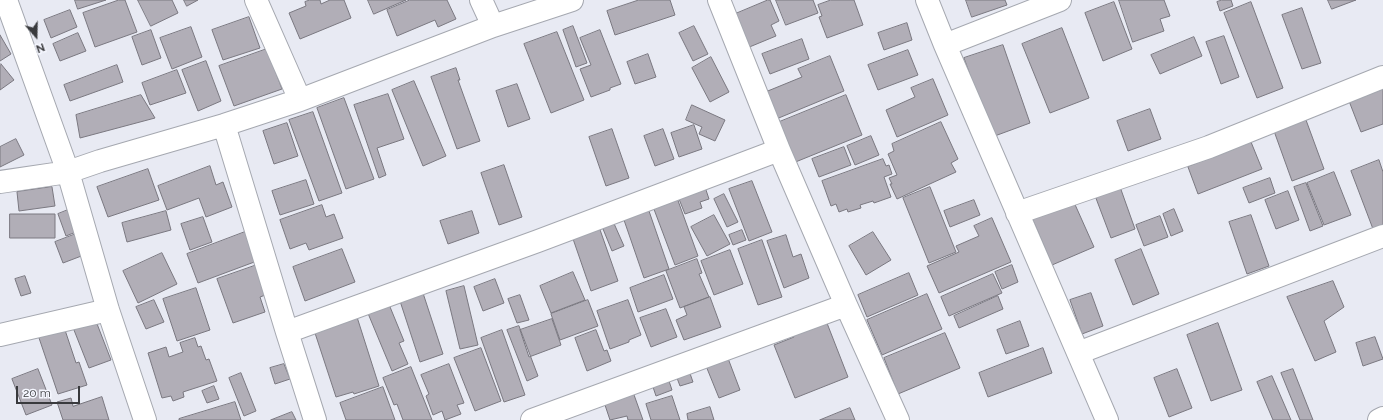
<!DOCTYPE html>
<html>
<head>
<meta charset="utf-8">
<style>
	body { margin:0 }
	#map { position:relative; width:1383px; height:420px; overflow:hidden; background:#e8eaf3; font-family:Raleway,sans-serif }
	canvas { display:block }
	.north { position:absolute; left:16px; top:16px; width:40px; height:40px; -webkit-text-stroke:3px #f5f7ff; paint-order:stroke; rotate:160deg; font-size:11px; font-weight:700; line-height:16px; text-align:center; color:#393a3d }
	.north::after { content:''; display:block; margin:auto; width:14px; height:18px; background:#393a3d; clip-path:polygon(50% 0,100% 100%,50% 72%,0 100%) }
	.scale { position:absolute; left:16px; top:386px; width:64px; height:18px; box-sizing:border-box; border:2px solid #393a3d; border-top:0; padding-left:5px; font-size:12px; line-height:14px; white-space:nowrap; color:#393a3d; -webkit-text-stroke:3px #f5f7ff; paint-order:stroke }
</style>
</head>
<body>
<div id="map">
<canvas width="1383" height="420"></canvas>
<div class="north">N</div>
<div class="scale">20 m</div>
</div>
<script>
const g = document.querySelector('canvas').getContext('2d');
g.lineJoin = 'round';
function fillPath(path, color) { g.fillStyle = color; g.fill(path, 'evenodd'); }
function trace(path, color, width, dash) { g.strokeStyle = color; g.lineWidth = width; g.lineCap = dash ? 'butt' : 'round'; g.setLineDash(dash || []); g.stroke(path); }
const building = new Path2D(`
	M75,0h31l-28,9z
	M119,0h6l12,32 -42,15 -12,-34z
	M138,0h34l6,13 -27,13z
	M184,0h14l-11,6z
	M310,0h10l1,4 9,-4h14l7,18 -51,21 -11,-26 17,-7 -1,-4z
	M368,0h38l-32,14z
	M410,0h37l9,19 -18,8 -3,-7 -38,16 -10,-26z
	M639,0h31l5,15 -60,20 -8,-24z
	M768,0h2l9,21 -8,4 5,11 -29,12 -14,-33z
	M776,0h37l5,13 -32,12z
	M831,0h23l9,25 -36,13 -8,-21 3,-1 -4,-11z
	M966,0h39l2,5 -35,12z
	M1119,0h45l6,16 -10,3 4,12 -31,11z
	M1222,0h9l2,6 -13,5 -3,-9z
	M1328,0h28l-24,9z
	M1114,2l18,47 -29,12 -18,-48z
	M1251,2l32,86 -26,10 -33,-85z
	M1302,8l19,55 -19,6 -20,-54z
	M70,10l7,17 -26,11 -7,-18z
	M249,17l11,31 -37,12 -11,-30z
	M907,23l5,17 -28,10 -6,-17z
	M573,26l14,37 -11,4 -13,-37z
	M694,26l14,28 -15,7 -14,-28z
	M191,27l11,30 -30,12 -12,-31z
	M1062,28l27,70 -39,15 -28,-69z
	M151,30l10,28 -19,7 -10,-28z
	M600,30l21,54 -11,4v2l-19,7 -11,-28 11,-4 -11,-27z
	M557,32l27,68 -33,13 -27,-69z
	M78,33l8,18 -26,10 -7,-17z
	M0,35l11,19 -11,7z
	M1224,36l15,41 -18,7 -15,-42z
	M1194,37l8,19 -42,18 -9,-19z
	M802,39l7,20 -39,15 -8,-20z
	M1003,45l27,78 -38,14 -28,-79z
	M267,49l15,40 -48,17 -15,-40z
	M908,50l10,25 -40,15 -10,-25z
	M648,54l8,23 -21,7 -8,-22z
	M830,56l14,35 -75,31 -11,-27 44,-18 -4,-8z
	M711,57l18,35 -19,10 -18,-34z
	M206,61l15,40 -23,10 -16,-41z
	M1,64l13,16 -14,10v-25z
	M117,65l6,17 -53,19 -6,-16z
	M456,68l4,12h-2l22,61 -23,8 -26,-72z
	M177,70l9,23 -36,12 -8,-22z
	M933,79l15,36 -51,22 -11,-27 29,-13 -4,-9z
	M414,81l32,75 -23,10 -31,-76z
	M517,84l13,35 -22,8 -12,-36z
	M1383,88v36l-22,8 -12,-31z
	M388,94l16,45 -27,9 9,27 -7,3 -25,-73z
	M141,95l14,23 -75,20 -4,-23z
	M846,95l16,40 -69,28 -16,-40z
	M344,98l30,81 -28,10 -29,-81z
	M692,105l33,15 -10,21 -16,-7 3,-7 -16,-7z
	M1150,109l11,30 -33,12 -11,-30z
	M313,112l29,81 -23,8 -30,-81z
	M1306,120l18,49 -32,12 -18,-50z
	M941,122l17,37 -7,4 5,9 -59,27 -7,-15h2l-3,-6 8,-3 -9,-21 6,-3 -2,-7z
	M287,123l11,33 -24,8 -11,-33z
	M694,125l8,24 -23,8 -8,-24z
	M612,129l17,49 -23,8 -17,-49z
	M663,129l11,30 -19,7 -11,-30z
	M871,136l8,19 -24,10 -8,-19z
	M16,139l8,16 -24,12v-20z
	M1251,142l11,27 -64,25 -10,-27z
	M844,147l7,18 -32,12 -7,-18z
	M883,159l3,7 3,-1 3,9 -8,3 7,20 -17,6 -1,-2 -13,4 1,3 -13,4 -1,-3 -8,3 -3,-8 -5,2 -9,-25z
	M1379,160l4,12v53l-10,4 -22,-58z
	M504,165l18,52 -23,8 -18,-52z
	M210,166l6,19 7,-3 9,25 -26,10 -7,-19 -32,12 -9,-24z
	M148,169l11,31 -51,17 -11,-30z
	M1334,172l17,43 -27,10 -17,-42z
	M1270,178l5,15 -26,10 -6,-15z
	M306,180l8,24 -34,11 -8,-24z
	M752,181l20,51 -23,9 -20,-52z
	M1306,183l17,43 -13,5 -16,-44z
	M704,184l5,15 -9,3 2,6 -17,6 -8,-20z
	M1119,184l16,45 -24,9 -17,-45z
	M52,187l3,19 -36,5 -2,-19z
	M930,187l26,65 -27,11 -26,-65z
	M1288,191l11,29 -23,9 -11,-29z
	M724,194l14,28 -11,5 -13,-28z
	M676,195l22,61 -23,9 -23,-61z
	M974,200l6,15 -30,12 -6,-16z
	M1073,200l21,47 -42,18 -20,-47z
	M322,205l4,12 8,-3 9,24 -34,12 -3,-7 -16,6 -10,-29z
	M1174,209l9,22 -12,5 -8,-22z
	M68,210l8,22 -10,4 -8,-22z
	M166,211l5,19 -44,12 -5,-19z
	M472,211l7,22 -31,11 -8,-23z
	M649,211l20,58 -25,9 -20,-58z
	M10,214h45v24h-45z
	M714,215l16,29 -23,12 -16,-29z
	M1251,215l18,51 -22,8 -18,-52z
	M1160,216l8,21 -24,9 -8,-21z
	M203,217l9,25 -22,8 -9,-26z
	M992,218l19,44 -72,31 -12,-27 32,-14 -3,-6 23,-10 -5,-10z
	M612,219l12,27 -12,5 -11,-27z
	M598,224l20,57 -27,10 -20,-58z
	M742,230l4,10 -13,5 -4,-10z
	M245,232l12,29 -59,22 -11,-29z
	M873,232l18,28 -25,15 -17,-29z
	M76,234l8,21 -21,8 -8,-21z
	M786,235l7,22 8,-3 8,24 -25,10 -17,-47z
	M762,240l20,57 -24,8 -20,-56z
	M342,249l13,33 -50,19 -12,-34z
	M1141,249l18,45 -26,11 -18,-45z
	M730,250l13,34 -29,11 -13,-34z
	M162,253l15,31 -39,19 -15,-32z
	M697,259l5,14 -3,1 10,23 -29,11 -14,-37z
	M257,265l11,29 -8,3 5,15 -32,11 -16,-44z
	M1012,265l6,17 -16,7 -7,-17z
	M573,272l12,28 -34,13 -11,-27z
	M909,273l9,22 -51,22 -9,-22z
	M993,274l9,19 -53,23 -8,-19z
	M664,275l9,24 -35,13 -8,-24z
	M25,276l6,17 -10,3 -6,-17z
	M495,279l9,24 -21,8 -9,-24z
	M1333,281l11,26 -20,14 12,31 -21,9 -28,-64z
	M464,286l14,59 -18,4 -14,-58z
	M196,288l14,42 -33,11 -14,-42z
	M422,290l21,64 -23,8 -21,-64z
	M1091,293l12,33 -21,8 -12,-34z
	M927,294l15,35 -60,26 -15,-35z
	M520,295l9,25 -12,3 -9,-24z
	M998,296l5,13 -44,19 -5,-12z
	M710,297l11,30 -37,13 -8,-20 11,-5 -3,-8z
	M154,300l10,22 -18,7 -10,-22z
	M588,300l10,26 -38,14 -9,-26z
	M628,300l13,35 -12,5v2l-19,7 -13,-38z
	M388,302l16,39 -5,2 9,21 -16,7 -25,-60z
	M666,309l11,28 -26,10 -11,-29z
	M94,316l17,44 -22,8 -17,-43z
	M357,317l22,69 -25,8 -1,-2 -17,5 -22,-67z
	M825,318l23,59 -53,21 -21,-53 20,-8 -2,-6z
	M552,319l9,26 -32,12 -9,-27z
	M1020,321l9,25 -23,8 -9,-24z
	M1218,323l24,67 -31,11 -24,-66z
	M63,324l13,39 3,-1 8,23 -29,9 -21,-62z
	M519,326l19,50 -11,5 -20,-51z
	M502,330l23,65 -21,7 -23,-64z
	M596,330l8,21 3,-1 4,11 -24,10 -12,-33z
	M945,333l15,35 -62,26 -14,-36z
	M1375,337l8,22 -20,7 -7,-23z
	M195,338l3,9 3,-1 5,14 3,-1 8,22 -34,11 1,5 -11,4 -2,-5 -9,2 -14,-45 18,-6 3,10 14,-5 -3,-9z
	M481,348l20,53 -26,10 -21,-53z
	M1043,348l9,25 -64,24 -9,-24z
	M726,353l14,37 -21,8 -15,-37z
	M284,364l6,15 -15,5 -5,-16z
	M449,364l15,39 -7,2 4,9 -16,6 -3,-9 -9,4 -7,-19 3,-2 -8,-19z
	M687,365l6,17 -13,4 -3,-8 -8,3 3,9 -16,6 -6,-18z
	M411,367l21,53h-29l-6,-16 -3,1 -11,-27z
	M38,369l14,36 -26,10 -14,-36z
	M1177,369l15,39 -23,9 -15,-39z
	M1293,369l20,51h-13l-19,-47z
	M241,373l15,38 -12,5 -15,-38z
	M1272,376l19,44h-18l-16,-38z
	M214,386l5,13 -12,4 -5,-12z
	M383,387l12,33h-49l-6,-17z
	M633,392l10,28h-15l-1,-4 -17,4 -6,-18z
	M672,396l8,24h-29l-5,-16z
	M102,397l7,23h-46l-6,-18 14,-4 2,8z
	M235,402l6,18h-62v-1z
	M710,407l4,13h-26l-1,-6z
	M850,408l5,12h-35z
	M292,412l4,8h-25z`);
fillPath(building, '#b1aeb7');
trace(building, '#7a7880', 1);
const minor = new Path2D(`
	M6,0l62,172 40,138 37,110
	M256,0l44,100
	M481,0l12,26
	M719,0l60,150 67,155 52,115
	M927,0l18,45 162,375
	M945,45l115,-45
	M224,125l63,207 28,88
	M0,182l68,-10 32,-11 124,-36 76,-25 193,-74 79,-26
	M1017,213l192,-66 174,-70
	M287,332l251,-91 241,-91
	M0,335l108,-25
	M1078,353l305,-117
	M532,420l314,-115
	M1379,420l4,-2`);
trace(minor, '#a5a8b0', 24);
trace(minor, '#fff', 22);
</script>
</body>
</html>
